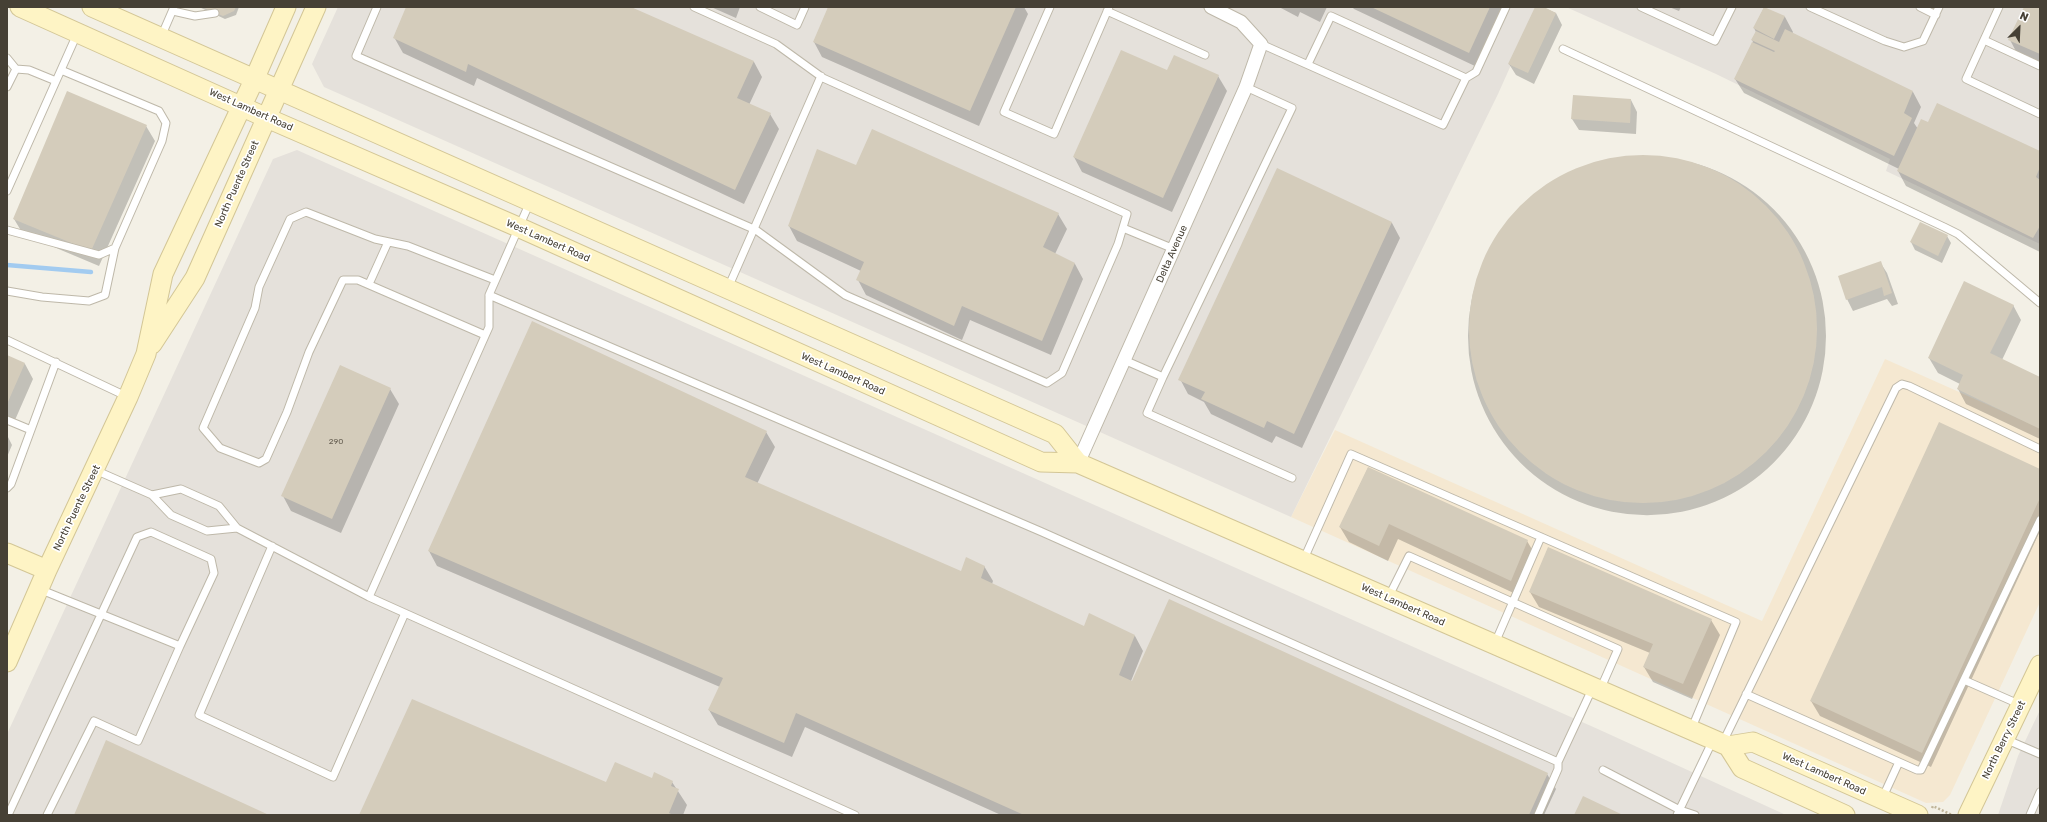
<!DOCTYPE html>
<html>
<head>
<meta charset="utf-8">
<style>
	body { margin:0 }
	#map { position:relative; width:2047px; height:822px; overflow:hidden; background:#f3f0e6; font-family:Rubik,sans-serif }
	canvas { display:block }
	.frame { position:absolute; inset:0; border:8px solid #464035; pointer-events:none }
	.north { position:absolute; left:1999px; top:8px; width:40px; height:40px; -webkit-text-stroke:3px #fff; paint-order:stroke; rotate:24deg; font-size:11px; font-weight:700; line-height:16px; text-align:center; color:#464035 }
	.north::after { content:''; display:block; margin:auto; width:14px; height:18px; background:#464035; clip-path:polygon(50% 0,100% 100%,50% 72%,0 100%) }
</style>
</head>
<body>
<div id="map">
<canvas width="2047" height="822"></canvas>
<div class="frame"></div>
<div class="north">N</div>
</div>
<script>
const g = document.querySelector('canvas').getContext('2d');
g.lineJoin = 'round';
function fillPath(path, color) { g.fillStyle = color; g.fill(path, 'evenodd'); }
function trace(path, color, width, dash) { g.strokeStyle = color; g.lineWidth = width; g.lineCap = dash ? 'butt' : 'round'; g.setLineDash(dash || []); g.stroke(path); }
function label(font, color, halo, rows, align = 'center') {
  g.font = font + ' Rubik,sans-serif'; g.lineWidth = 3.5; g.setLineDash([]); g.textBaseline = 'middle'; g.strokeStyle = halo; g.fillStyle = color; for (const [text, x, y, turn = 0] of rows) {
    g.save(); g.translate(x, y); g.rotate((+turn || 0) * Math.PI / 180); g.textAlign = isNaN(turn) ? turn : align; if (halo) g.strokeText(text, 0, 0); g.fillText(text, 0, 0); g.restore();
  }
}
fillPath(new Path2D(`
	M1885,359l155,69v174l-90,193 -7,7 -17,1 -635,-286 44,-87 427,191z`), '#f5e8d1');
fillPath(new Path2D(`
	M338,7h1199l-39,87 -207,423 -967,-430 -12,-23z
	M1566,7h474v237l-154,-73 4,-12 -174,-85z
	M297,150l1303,580 186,85h-1779v-81l266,-575z
	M2040,710v105h-42l20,-59z`), '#e5e1db');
fillPath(new Path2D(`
	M199,7h40l-3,8 -11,4z
	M407,7h222l125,55 8,15 -13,28 21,9 9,15 -35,75 -267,-126 -3,8 -71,-33 -9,-16z
	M711,7h29l-4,11z
	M829,7h195l4,7 -49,112 -157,-69 -8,-15z
	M1279,7h48l-7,15 -20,-10 -2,5z
	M1352,7h153l-28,60 -123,-58z
	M1536,7h6l14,6 6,12 -28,59 -18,-9 -7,-11z
	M1669,7h12l-2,4z
	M2025,7h15v58l-22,-10 -8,-15z
	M1764,8l21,9 8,15 -1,2 121,58 8,15 -7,16 4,6 122,23v100l-134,-66 -8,-15 1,-2 -155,-76 -9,-14 18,-37 -1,-2 4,-8 -2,-4z
	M1167,71l51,5 9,15 -55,121 -90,-40 -8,-15z
	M1631,100l6,12 -1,22 -57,-4 -7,-11z
	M146,126l9,15 -56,125 -76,-32 -9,-15z
	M1468 336a179 179 0 1 1 358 0a179 179 0 1 1-358 0Z
	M856,166l202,48 9,15 -12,25 20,10 8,15 -32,76 -81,-35 -8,20 -96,-45 -8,-15 3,-9 -64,-30 -8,-15z
	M1278,170l114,53 8,15 -98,210 -26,-12 -4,7 -61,-29 -7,-12 -16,-8 -8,-15z
	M1947,236l4,7 -9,20 -27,-13 -4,-8z
	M1880,262l7,11 11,31 -6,2 -5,-7 -34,12 -6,-12z
	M2013,305l8,15 -19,40 38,18v61l-74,-35 -8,-15 2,-5 -22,-11 -9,-15z
	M7,356l18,8 8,15 -18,41 -8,-4z
	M390,389l9,15 -58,129 -50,-22 -8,-15z
	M766,432l9,15 -18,37 204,88 23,-6 9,15 -1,3 92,43 51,9 8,15 -12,30 416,93 9,15 -12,26h-543l-196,-88 -13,30 -74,-32 -9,-15 11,-23 -283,-121 -8,-15z
	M7,435l5,10 -5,12z
	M1368,468l159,73 9,15 -16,40 -122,-57 -10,22 -39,-19 -9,-15z
	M2040,470v61l-109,236 -111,-51 -9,-15z
	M1530,592l181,28 9,15 -28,64 -39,-17 -9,-15 6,-14 -111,-46z
	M652,779l20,3 15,23 -4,10h-323z`), '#0003');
trace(new Path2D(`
	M7,265l84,7`), '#a2cbf0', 4.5);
fillPath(new Path2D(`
	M202,7h34l-2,4 -11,5z
	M406,7h225l123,54 -17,37 34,15 -36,77 -267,-126 -2,8 -73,-34z
	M828,7h188l-46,104 -157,-69z
	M1371,7h119l-21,46z
	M1535,7h9l12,6 -28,60 -20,-9z
	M1764,7l21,9 -11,23 -21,-11z
	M2024,7h16v47l-32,-14z
	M1785,29l128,62 -9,22 8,5 -18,38 -160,-77 18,-37 22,10 1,-1 -24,-11 5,-9 23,11z
	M1121,50l46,20 7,-15 45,20 -56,123 -90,-41z
	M67,91l80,34 -56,126 -78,-32z
	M1573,95l58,4 -1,24 -59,-4z
	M1937,103l103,48v16l-4,10 4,3v46l-7,12 -136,-67 24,-52 7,3z
	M872,129l187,84 -16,34 32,16 -33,78 -80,-35 -8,20 -98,-46 8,-18 -76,-36 29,-77 39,16z
	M1469 329a174 174 0 1 1 348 0a174 174 0 1 1-348 0Z
	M1277,168l115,54 -98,212 -27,-13 -3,7 -63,-29 4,-7 -27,-12z
	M1920,222l28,13 -10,21 -28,-14z
	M1881,261l11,32 -8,3 -2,-9 -36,13 -8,-24z
	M1964,281l50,24 -24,48 50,24v52l-83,-40 6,-14 -35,-17z
	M532,321l235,110 -22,46 216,94 5,-14 19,9 -4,12 103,48 5,-13 46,22 -16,40 13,6 37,-82 379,174 -19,42h-505l-228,-102 -12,30 -76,-33 15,-32 -295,-127z
	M7,355l18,8 -18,41z
	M340,365l51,23 -59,131 -51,-23z
	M1939,422l101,47v29l-118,255 -112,-52z
	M1368,467l160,73 -17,41 -122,-57 -10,22 -40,-19z
	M1548,547l164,72 -29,65 -40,-17 10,-23 -124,-52z
	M412,699l194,83 9,-20 37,16 2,-6 19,9 -2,5 8,3 -10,24 4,2h-314z
	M106,740l163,75h-195z
	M1583,796l40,19h-49z`), '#d4ccbb');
const lane = new Path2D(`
	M377,7l-21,49 400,174 89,65 202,88 15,-10 56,-129 9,-30 -304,-136 -47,-34 -82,-37
	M760,7l37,18 8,-18
	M1050,7l-46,105 50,22 55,-127
	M1641,7l74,34 17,-34
	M1810,7l75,34 19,6 19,-6 16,-34
	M1920,7l16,8
	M1999,7l-33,72 74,35
	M173,11l22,5 20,-3
	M1107,11l98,44
	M161,37l13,-30
	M1984,40l56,26
	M1261,44l182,81 23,-47 -135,-62 -23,48
	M1563,49l381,178 14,7 82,69
	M7,58l9,11
	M16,69l13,1 27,11
	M1466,78l10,-6 30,-65
	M7,87l9,-18
	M7,191l70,-157
	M1123,228l51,21
	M7,230l92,25 16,-7 47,-107 4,-18 -7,-12 -98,-41
	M369,284l19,-42
	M728,288l93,-212
	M7,291l35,6 47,4 16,-6 10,-47
	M489,295l41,-93
	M485,335l-127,-55h-15l-34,72 -22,60 -21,47 -7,4 -39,-15 -17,-20 52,-120 4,-21 31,-68 16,-7 69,27 33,7 87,34
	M7,340l121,57
	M1124,360l39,17 -16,36 145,65
	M1163,377l129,-269 -46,-21
	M7,420l24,10
	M95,470l57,25 29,-6 38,17 18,22 132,69 486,218
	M7,488l4,-4 45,-122
	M152,495l19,20 36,16 30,-3
	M272,546l-73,169 134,62 72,-164
	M1303,561l48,-107 385,168 -45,108
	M369,597l120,-270v-32l553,237 516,230
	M1388,598l21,-42 209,93 -18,41
	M1495,643l46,-106
	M1964,680l57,25
	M1746,694l171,76h4l119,-250
	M2005,739l35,15
	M1723,742l173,-354 6,-4 7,2 131,63
	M1603,770l77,40 15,5
	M1882,799l17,-37
	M8,815l129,-278 14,-5 60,27 3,14 -34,73 -141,-57
	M47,815l47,-94 44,20 42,-95
	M1538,815l20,-46v-7l35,-75
	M1677,815l36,-75
	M2030,815l10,-23`);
const street = new Path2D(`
	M1078,463l168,-376 15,-43 -20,-22 -30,-15`);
const secondary = new Path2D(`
	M20,7l247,111 251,109 523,235 37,1 650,283 25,-4 165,73
	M92,7l963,427 23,29
	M152,344l43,-66 121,-271
	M7,553l40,17
	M7,662l40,-92 81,-173 18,-43 17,-80 91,-194 32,-73
	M1728,746l14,22 103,47
	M1968,815l72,-150`);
trace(lane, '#beb8a9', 9);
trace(street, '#beb8a9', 15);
trace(secondary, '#d3c696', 21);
trace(new Path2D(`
	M1932,808l1,-2 19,9`), '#c0b59a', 2.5, [2, 2]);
trace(lane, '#fff', 7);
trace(street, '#fff', 13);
trace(secondary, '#fef4c5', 19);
label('8px', '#6a6356', null, [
	["290",336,442]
]);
label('10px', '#464035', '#fff', [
	["West Lambert Road",251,110,24],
	["North Puente Street",237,184,-66],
	["West Lambert Road",548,241,24],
	["Delta Avenue",1172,254,-66],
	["West Lambert Road",843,374,24],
	["North Puente Street",77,508,-64],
	["West Lambert Road",1403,605,24],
	["North Berry Street",2004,740,-64],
	["West Lambert Road",1824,774,24]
]);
</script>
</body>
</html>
